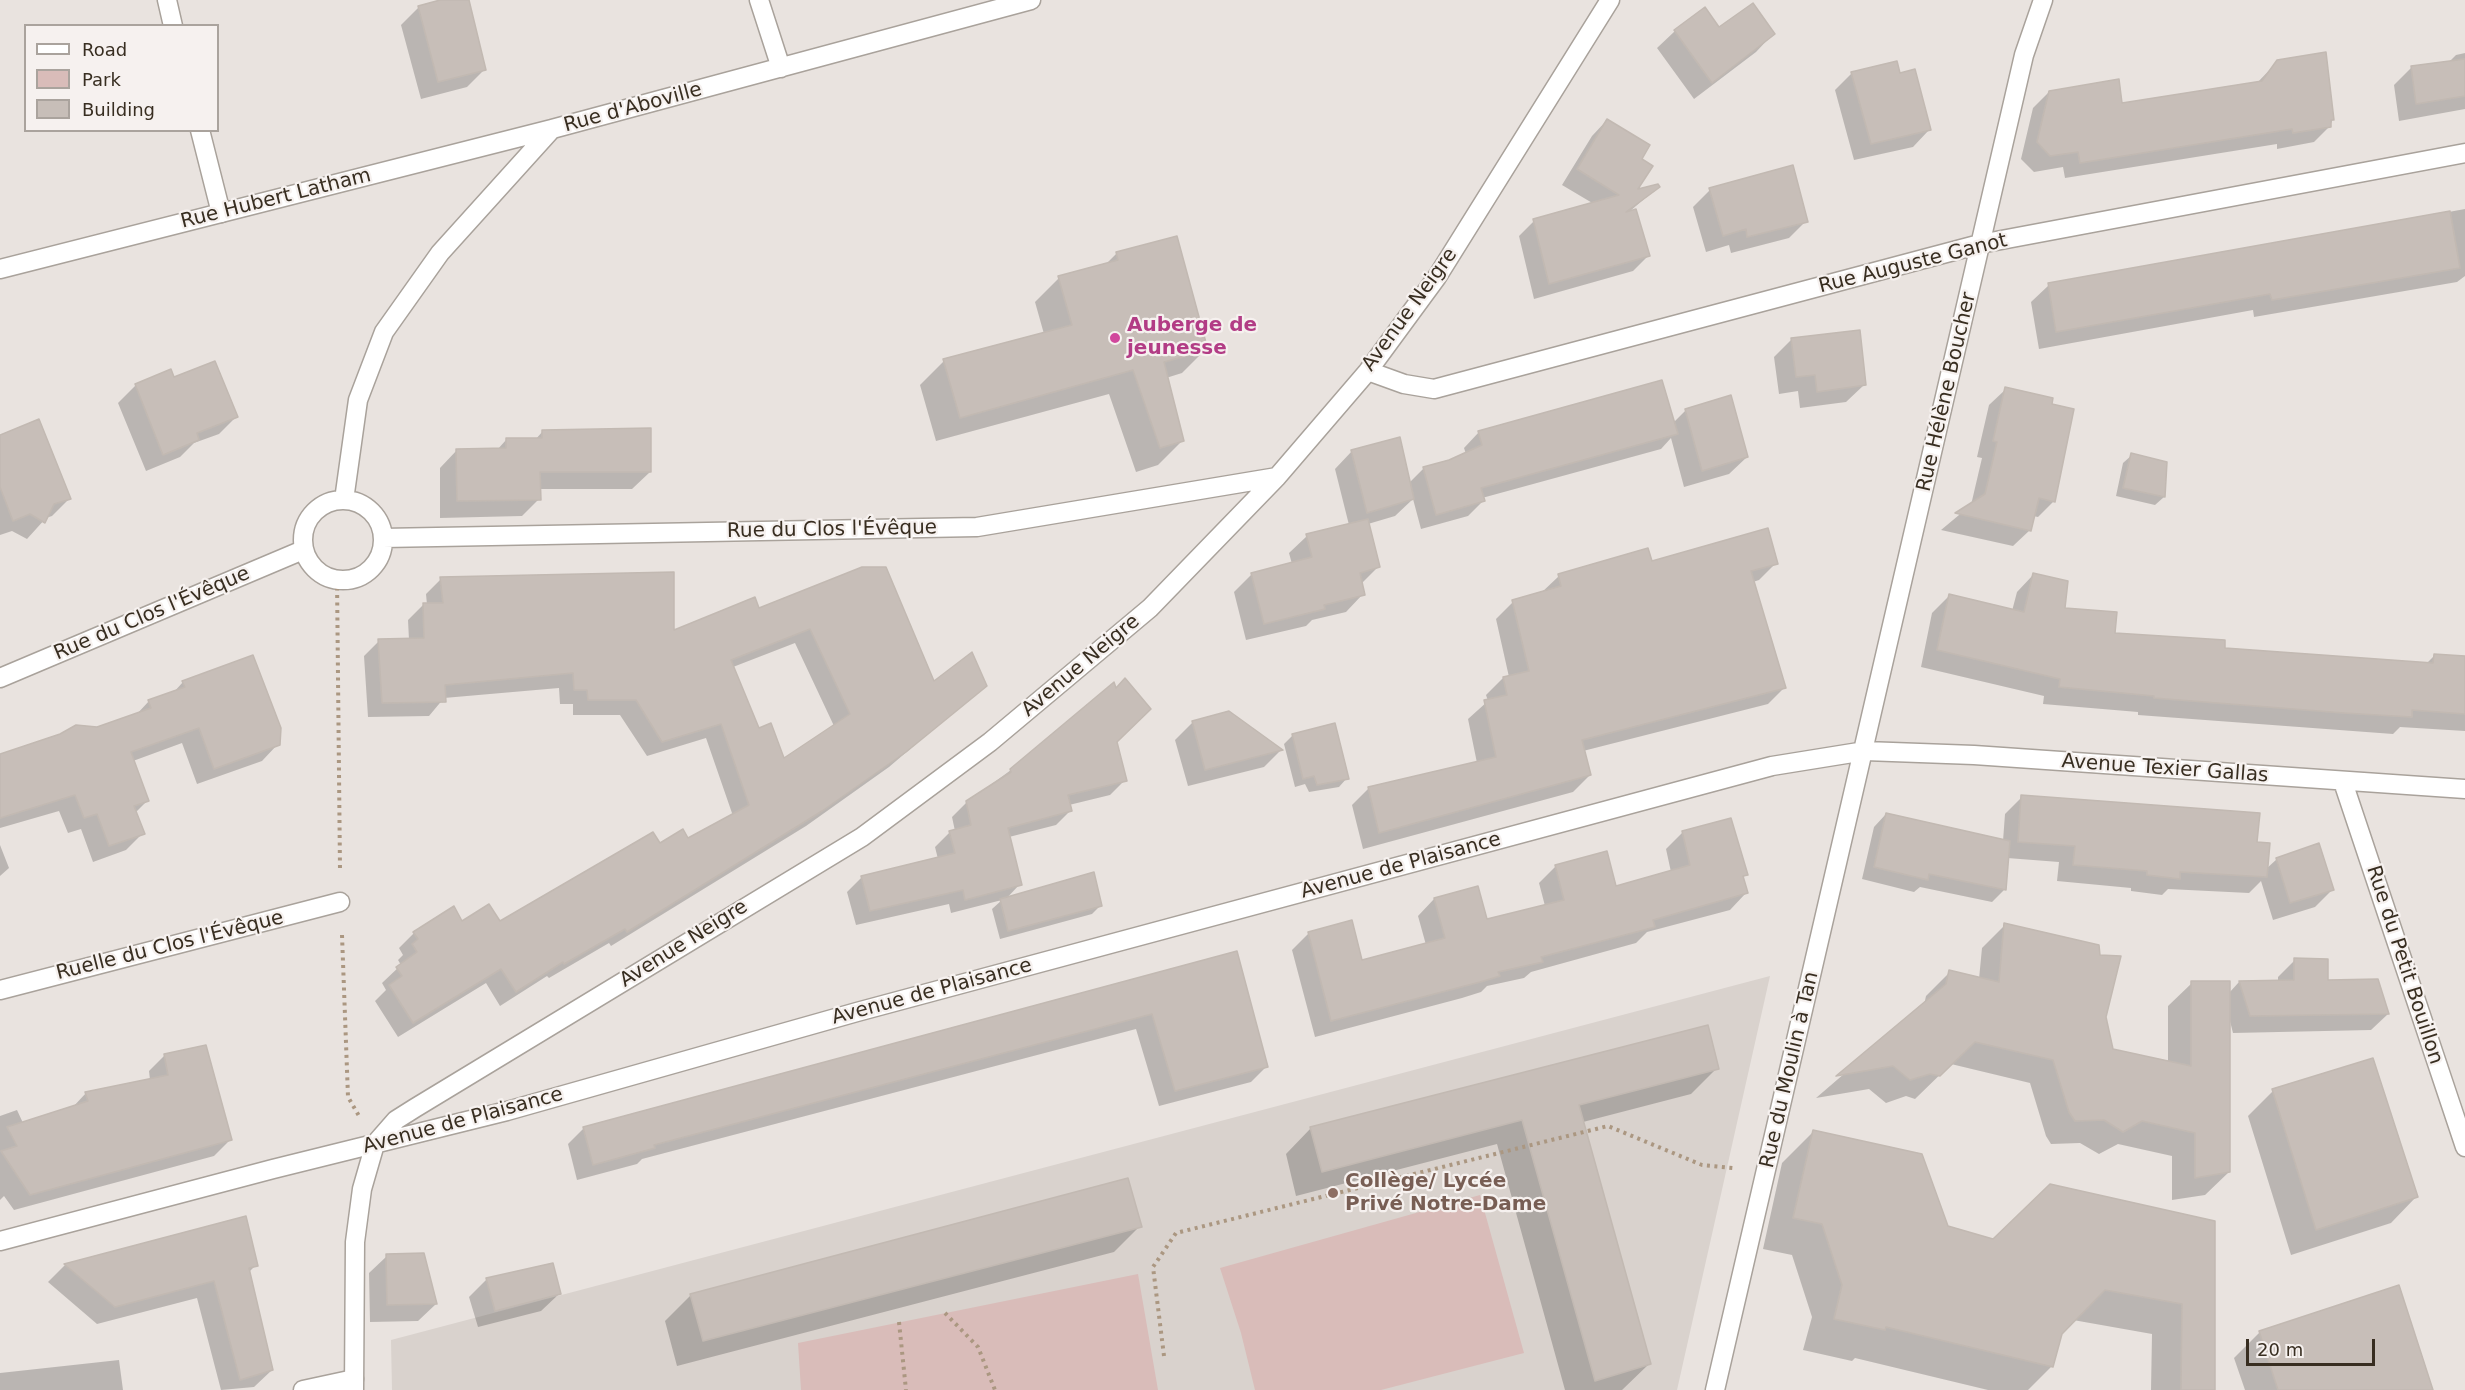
<!DOCTYPE html>
<html>
<head>
<meta charset="utf-8">
<style>
	body { margin:0 }
	#map { position:relative; width:2465px; height:1390px; overflow:hidden; background:#e9e3df; font-family:"DejaVu Sans",sans-serif }
	canvas { display:block }
	.legend { position:absolute; left:24px; top:24px; width:195px; height:108px; box-sizing:border-box; background:#f6f1ef; border:2px solid #aaa39d; margin:0; padding:8px 10px; list-style:none; font-size:18px; color:#382e21 }
	.legend li { display:flex; align-items:center; gap:12px; height:30px }
	.legend b { width:30px; border:2px solid #aaa39d }
	.scale { position:absolute; left:2246px; top:1339px; width:129px; height:27px; box-sizing:border-box; border:3px solid #382e21; border-top:0; padding-left:8px; font-size:18px; line-height:21px; white-space:nowrap; color:#382e21; -webkit-text-stroke:4px #f6f1ef; paint-order:stroke }
</style>
</head>
<body>
<div id="map">
<canvas width="2465" height="1390"></canvas>
<ul class="legend">
<li><b style="height:8px;background:#fff"></b>Road</li>
<li><b style="height:16px;background:#d9bcb9"></b>Park</li>
<li><b style="height:16px;background:#c7beb8"></b>Building</li>
</ul>
<div class="scale">20 m</div>
</div>
<script>
const g = document.querySelector('canvas').getContext('2d');
g.lineJoin = 'round';
function fillPath(path, color) { g.fillStyle = color; g.fill(path, 'evenodd'); }
function trace(path, color, width, dash) { g.strokeStyle = color; g.lineWidth = width; g.lineCap = dash ? 'butt' : 'round'; g.setLineDash(dash || []); g.stroke(path); }
function label(font, color, halo, rows, align = 'center') {
  g.font = font + ' "DejaVu Sans",sans-serif'; g.lineWidth = 4.5; g.setLineDash([]); g.textBaseline = 'middle'; g.strokeStyle = halo; g.fillStyle = color; for (const [text, x, y, turn = 0] of rows) {
    g.save(); g.translate(x, y); g.rotate((+turn || 0) * Math.PI / 180); g.textAlign = isNaN(turn) ? turn : align; if (halo) g.strokeText(text, 0, 0); g.fillText(text, 0, 0); g.restore();
  }
}
fillPath(new Path2D(`
	M1770,976l-93,414h-1285l-1,-50z`), '#d9d2cd');
fillPath(new Path2D(`
	M1480,1195l44,158 -143,37h-126l-14,-57 -21,-65z
	M1138,1274l20,116h-357l-3,-47z`), '#d9bcb9');
fillPath(new Path2D(`
	M446,0h22l16,70 -17,17 -46,12 -20,-74 18,-18z
	M1718,29l55,5 -17,18 -62,47 -37,-51 18,-17z
	M2465,53v56l-66,12 -5,-36 18,-18 36,-4 8,-8z
	M2278,61l55,58 -3,7 -16,16 -37,7v-5l-212,34 -2,-11 -29,5 -13,-13 12,-51 16,-16 72,13 136,-22z
	M1852,73l77,57 -16,17 -59,13 -19,-70z
	M1607,120l33,40 -5,32 23,-5 -29,25 19,44 -15,15 -99,28 -15,-63 15,-15 60,-17 -32,-19 30,-49z
	M1710,190l96,31 -17,17 -58,15 -2,-8 -23,7 -13,-45z
	M2465,209v67l-8,6 -203,35 -1,-7 -214,39 -8,-47 18,-17z
	M1117,253l89,96 -24,24 -16,5 16,63 -24,24 -22,7 -27,-78 -173,47 -16,-56 24,-24 100,-27 -9,-32 24,-24 46,-13z
	M1792,339l72,46 -18,17 -46,6 -2,-17 -19,3 -5,-37z
	M174,379l62,38 -17,17 -25,9 -14,14 -34,14 -28,-68 18,-18z
	M2006,389l48,112 -16,16 -5,-1 -3,14 -17,16 -72,-16 30,-25 11,-47 -5,-1 12,-52z
	M1686,410l61,47 -18,17 -45,13 -13,-49 -10,11 -179,49 1,3 -15,15 -47,13 -8,-30 -18,17 -27,8 10,43 -17,17 2,10 -17,18 -34,8 -6,6 -60,14 -12,-48 18,-18 40,-10 -3,-11 18,-17 42,-11 -14,-56 17,-18 57,32 15,-15 42,-14 -2,-6 15,-16 194,-9z
	M543,431l107,41 -18,17h-93v10l-17,17 -82,2v-50l17,-18h40l9,-10h29z
	M0,437l69,62 -17,17 -6,2 -19,21 -15,-8 -12,4z
	M2132,455l32,42 -9,8 -39,-9 7,-33z
	M1651,563h125l-17,17 -6,2 32,105 -17,17 -185,47 7,24 -17,17 -210,57 -11,-44 17,-17 108,-25 -9,-44 20,-18 -2,-6 17,-17 6,-1 -13,-58 17,-17 28,-9 18,-17z
	M862,569l72,114 51,2 -96,82 -83,59 -195,120 -2,-3 -60,35 -2,-2 -47,30 -14,-23 -88,54 -23,-36 11,-11 -4,-7 19,-18 -3,-5 5,-5 -4,-7 15,-15 48,-10h38l160,-78 28,-5 45,-24 -27,-78 -59,18 -27,-41h-47v-11h-13l-1,-16 -115,10 -15,18 -61,1 -4,-61 15,-15 30,-1 -1,-20 15,-15h4l-1,-11 15,-15 232,53 86,-22zM795,643l39,83 -51,34 -25,-30 -25,-63z
	M2033,575l31,35 50,24 109,15 203,15 8,-8 31,1v74l-65,-4 -7,7 -255,-19v-3l-95,-8 1,-8 -123,-29 11,-54 17,-17 63,15 5,-19z
	M183,682l95,62 -16,17 -65,23 -15,-41 -49,18 14,40 -12,12 8,20 -17,17 -33,12 -12,-33 -13,4 -9,-22 -59,17v-71l136,-42 13,-14 24,-8z
	M1193,722l88,28 -17,17 -76,19 -13,-46z
	M1293,735l54,43 -8,9 -30,5 -4,-8 -10,3 -11,-43z
	M1115,742l10,38 -15,15 -41,10 1,6 -14,14 -47,12 11,47 -15,16 95,6 -8,8 -92,25 -8,-30 10,-9 -51,13 -2,-9 -93,21 -9,-33 15,-15 76,-18 -3,-12 15,-15 5,-1 -3,-14 15,-15 44,-32z
	M2022,797l234,47 10,25 11,-10 55,31 -17,17 -42,13 -12,-39 -12,12 -81,-4 -6,6 -31,-4v-3l-74,-7 2,-19 -52,-4 -3,32 -12,12 -72,-15 -6,5 -52,-13 12,-52 12,-13 117,27 2,-27z
	M1730,820l16,55 -4,3 4,15 -16,17 -83,22 -11,11 -105,29 -7,6 -37,8 -6,6 -19,6 -147,39 -23,-87 17,-17 52,29 65,-17 -8,-29 16,-17 43,-11 8,32 60,-14 -6,-23 16,-16 51,-14 9,35 56,-16 -5,-23 16,-16z
	M0,845l9,23 -9,8z
	M2005,925l99,92 8,33 56,12v-56l24,-23 37,10 10,-11h39v-5l17,-17 31,21 62,33 -17,16 -138,3 -3,-12 -1,151 -24,23 -33,5v-44l-54,-12 -19,10 -19,-11 -29,1 -5,-8 -16,-53 -79,-19 -36,35 -9,-3 -20,7 -17,-14 -53,9 108,-93 2,-9 24,-24 29,7 3,-31z
	M1236,953l31,113 -16,16 -92,24 -23,-77 -494,130 -5,5 -60,16 -9,-36 16,-16z
	M165,1055l65,85 -16,16 -200,54 -10,-14 -4,4v-84l17,-6 6,13 49,-15 14,-15 64,-13 -1,-9z
	M1717,1068l-26,26 -108,28 66,242 -27,26h-57l-68,-246 -201,52 -10,-42 25,-26z
	M2273,1091l143,106 -25,26 -100,32 -43,-139z
	M1813,1132l134,96 47,12 220,-18 -1,168h-62l1,-56 -79,-14 -12,13 -10,34 -23,23h-40l-133,-32 -3,3 -49,-11 9,-33 -20,-62 -29,-6 19,-86z
	M1140,1226l-26,26 -437,114 -12,-45 26,-26z
	M387,1256l49,48 -18,17 -48,1 -1,-49z
	M65,1265h191l-8,8 24,97 -18,17 -33,3 -24,-92 -100,26 -49,-42z
	M487,1279l72,15 -18,17 -63,16 -9,-30z
	M2260,1332l166,58h-181l-11,-32z
	M119,1360l4,30h-123v-17z`), '#0003');
const building = new Path2D(`
	M440,0h29l17,70 -48,12 -20,-76z
	M1753,3l22,31 -63,49 -38,-53 31,-23 14,20z
	M2326,52l8,68h-3v7l-38,6 -1,-4 -212,34 -2,-11 -28,4 -13,-14 12,-51 70,-12 3,24 140,-22 15,-21z
	M2465,59v37l-49,8 -5,-38z
	M1897,61l3,12 15,-4 16,61 -60,14 -20,-72z
	M1607,119l43,26 -8,14 11,7 -15,23 20,-5 2,3 -34,25 10,-3 14,47 -101,28 -16,-65 86,-24 -42,-26z
	M1793,165l15,57 -61,15 -1,-8 -23,7 -14,-48z
	M2450,211l10,57 -188,32 -2,-6 -214,38 -8,-49z
	M1177,236l31,114 -44,12 20,79 -24,7 -27,-78 -173,48 -17,-59 129,-34 -14,-49 60,-16 -2,-8z
	M1860,330l6,55 -49,7 -2,-17 -19,2 -5,-39z
	M215,361l23,56 -41,16 2,7 -36,15 -28,-71 36,-15 3,8z
	M1662,380l16,54 -197,54 4,13 -49,14 -13,-48 26,-7 33,-15 -4,-14z
	M2005,387l48,11 -1,6 22,5 -19,93 -16,-4 -8,33 -76,-18 30,-19 12,-52 -4,-1z
	M1731,395l17,62 -46,14 -17,-62z
	M39,419l32,80 -17,5 -9,19 -15,-9 -17,7 -13,-34v-52z
	M651,428v44h-111l1,28 -84,1 -1,-52 50,-1v-10h36v-8z
	M1400,437l14,62 -47,14 -16,-63z
	M2131,453l36,9 -2,35 -42,-9z
	M1368,519l12,48 -20,6 5,22 -41,10 1,4 -61,15 -13,-51 61,-16 -6,-23z
	M1768,528l10,36 -27,7 35,117 -204,52 9,35 -212,58 -11,-46 128,-30 -12,-57 23,-5 -4,-18 26,-6 -17,-71 49,-14 -3,-12 90,-26 4,13z
	M862,567h24l48,114 38,-29 15,34 -81,66 -84,59 -195,121 -2,-3 -61,35 -1,-2 -47,30 -15,-23 -88,54 -24,-38 13,-9 -6,-9 21,-15 -5,-8 6,-5 -5,-7 41,-26 8,15 27,-17 11,17 153,-89 7,11 23,-14 5,9 61,-33 -28,-81 -59,18 -26,-42h-48l-1,-10h-13l-1,-17 -128,12 1,17 -64,1 -4,-64 46,-1 -1,-35h20l-3,-26 234,-5v58l81,-33 4,11zM810,629l40,85 -66,44 -13,-35 -12,5 -28,-68z
	M2033,573l35,8 -3,27 52,4 -2,21 110,7v8l208,15 1,-9 31,2v58l-53,-4v7l-68,-4 -190,-15v-2l-95,-9 1,-8 -123,-29 12,-56 75,18z
	M253,655l28,73 -1,17 -66,24 -15,-41 -68,24 18,49 -15,5 11,28 -36,12 -12,-32 -13,4 -9,-23 -75,23v-64l60,-20 16,-9 21,2 54,-19 -3,-8 37,-13 -3,-6z
	M1125,678l26,31 -34,33 10,39 -59,14 4,16 -64,17 14,57 -57,15 -2,-10 -93,21 -9,-35 94,-23 -6,-22 22,-6 -5,-24 45,-29 -1,-3 104,-87 2,6z
	M1229,711l54,39 -78,20 -13,-49z
	M1335,723l14,56 -32,6 -3,-9 -11,3 -11,-45z
	M2021,795l239,18 -3,29 13,1 -3,34 -87,-5v7l-33,-4v-4l-74,-6 2,-19 -57,-4z
	M1886,813l124,28 -4,49 -77,-16 -1,6 -54,-13z
	M1731,818l17,57 -5,1 5,17 -95,27 2,7 -114,30 2,5 -45,10 2,4 -20,6 -149,39 -23,-89 44,-12 10,40 83,-22 -11,-40 44,-12 9,33 77,-19 -9,-35 52,-14 9,35 74,-21 -8,-34z
	M2319,843l15,47 -44,13 -14,-45z
	M1094,872l8,34 -94,25 -8,-32z
	M2004,923l95,22 1,10 21,1 -15,61 7,32 78,17v-85h39v191l-35,6v-45l-53,-12 -19,11 -19,-12 -29,1 -6,-9 -16,-52 -78,-18 -35,34 -10,-2 -20,6 -17,-14 -57,10 110,-92 3,-14 50,12z
	M1237,951l31,116 -93,24 -23,-77 -498,131 1,3 -62,17 -10,-38z
	M2294,958l34,1v21l50,-1 11,35 -139,2 -11,-35 55,-1z
	M1708,1025l11,44 -140,36 72,259 -56,17 -73,-261 -200,52 -12,-45z
	M206,1045l26,95 -202,55 -29,-44 16,-5 -10,-19 81,-26 -3,-9 83,-17 -4,-21z
	M2373,1058l45,139 -102,33 -44,-141z
	M1813,1130l109,24 26,72 45,13 57,-55 165,37v169h-34l1,-86 -77,-14 -43,44 -9,33 -167,-40 -1,3 -51,-11 8,-34 -20,-61 -29,-6z
	M1128,1178l14,49 -439,114 -13,-47z
	M246,1216l12,50 -9,2 24,102 -33,10 -26,-99 -99,26 -51,-43z
	M424,1253l13,51 -50,1 -1,-51z
	M553,1263l8,31 -66,17 -9,-33z
	M2399,1285l34,105h-155l-19,-59z`);
fillPath(building, '#c7beb8');
trace(building, '#c2b9b2', 1.5);
const service = new Path2D(`
	M167,0l6,26
	M200,130l21,83
	M303,1390l51,-11`);
const minor = new Path2D(`
	M759,0l22,68
	M0,269l552,-140
	M1368,371l36,13 30,5 546,-145 485,-91
	M303 540a40 40 0 1 1 80 0a40 40 0 1 1-80 0Z
	M344,500l14,-100 26,-68 56,-79 112,-124 479,-129
	M383,538l594,-11 300,-50
	M0,678l303,-128
	M2343,782l122,365
	M0,990l340,-88
	M0,1241l273,-72 234,-58 350,-99 915,-246 93,-15 109,4 491,34
	M354,1390l1,-148 7,-53 13,-45 21,-24 19,-12 447,-271 128,-95 160,-134 127,-131 91,-106 69,-94 173,-277
	M1715,1390l309,-1335 19,-55`);
trace(service, '#a9a29b', 21);
trace(minor, '#a9a29b', 21);
trace(new Path2D(`
	M337,580l3,290
	M342,935l6,162 11,19
	M945,1313l33,34 17,43
	M899,1322l7,68
	M1164,1356l-11,-89 23,-34 432,-107 94,39 31,3`), '#ab9781', 4, [3, 4.5]);
trace(service, '#fff', 18);
trace(minor, '#fff', 18);
for (const [x, y, r, color] of [
	[1115,338,6,"#d1479c"],
	[1333,1193,6,"#8d6e63"]
]) { const dot = new Path2D(); dot.arc(x, y, r, 0, 2 * Math.PI); g.fillStyle = color; g.fill(dot); trace(dot, '#f6f1ef', 2); }
label('20px', '#382e21', '#f6f1ef', [
	["Rue d'Aboville",633,108,-15],
	["Rue Hubert Latham",276,199,-14],
	["Rue Auguste Ganot",1913,264,-14],
	["Avenue Neigre",1410,310,-54],
	["Rue Hélène Boucher",1947,392,-77],
	["Rue du Clos l'Évêque",832,530,-1],
	["Rue du Clos l'Évêque",152,614,-23],
	["Avenue Neigre",1081,666,-40],
	["Avenue Texier Gallas",2165,769,4],
	["Avenue de Plaisance",1401,866,-15],
	["Avenue Neigre",684,944,-32],
	["Ruelle du Clos l'Évêque",170,946,-14],
	["Rue du Petit Bouillon",2404,965,72],
	["Avenue de Plaisance",932,992,-15],
	["Rue du Moulin à Tan",1790,1070,-77],
	["Avenue de Plaisance",463,1121,-15]
]);
label('bold 20px', '#b23c85', '#f6f1ef', [
	["Auberge de",1127,326],
	["jeunesse",1127,349]
], 'left');
label('bold 20px', '#785e54', '#f6f1ef', [
	["Collège/ Lycée",1345,1182],
	["Privé Notre-Dame",1345,1205]
], 'left');
</script>
</body>
</html>
